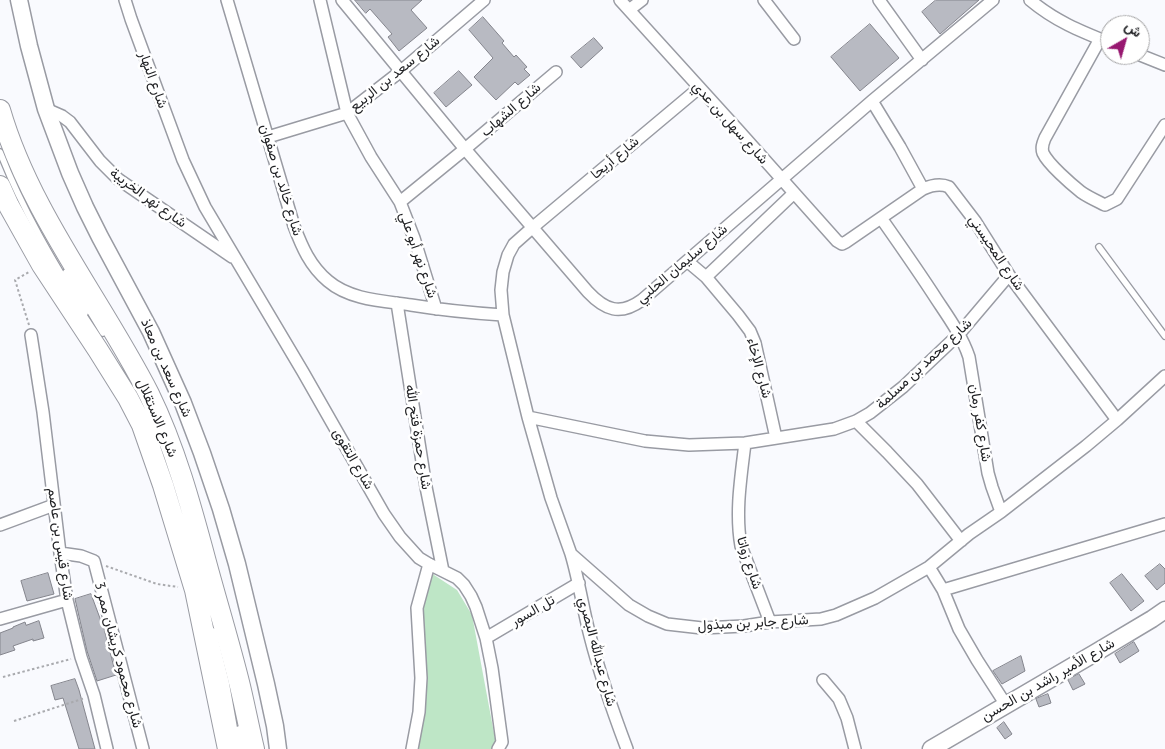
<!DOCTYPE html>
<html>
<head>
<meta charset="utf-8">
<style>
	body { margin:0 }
	#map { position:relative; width:1165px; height:749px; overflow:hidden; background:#f9fafe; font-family:"PT Sans",Vazirmatn,sans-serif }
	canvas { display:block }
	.north { position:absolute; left:1100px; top:15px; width:50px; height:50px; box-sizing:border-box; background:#fff; border:1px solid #a6a6a7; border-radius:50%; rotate:38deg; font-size:14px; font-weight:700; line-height:20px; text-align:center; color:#202124 }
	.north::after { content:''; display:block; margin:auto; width:18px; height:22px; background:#971870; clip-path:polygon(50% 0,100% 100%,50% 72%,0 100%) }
</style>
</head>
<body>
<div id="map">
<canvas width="1165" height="749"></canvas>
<div class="north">ش</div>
</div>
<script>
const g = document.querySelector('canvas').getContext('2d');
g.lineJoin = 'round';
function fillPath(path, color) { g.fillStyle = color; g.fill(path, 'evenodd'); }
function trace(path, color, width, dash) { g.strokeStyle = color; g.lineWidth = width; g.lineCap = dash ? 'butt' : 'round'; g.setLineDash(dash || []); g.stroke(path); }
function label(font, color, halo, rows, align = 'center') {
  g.font = font + ' "PT Sans",Vazirmatn,sans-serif'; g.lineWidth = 5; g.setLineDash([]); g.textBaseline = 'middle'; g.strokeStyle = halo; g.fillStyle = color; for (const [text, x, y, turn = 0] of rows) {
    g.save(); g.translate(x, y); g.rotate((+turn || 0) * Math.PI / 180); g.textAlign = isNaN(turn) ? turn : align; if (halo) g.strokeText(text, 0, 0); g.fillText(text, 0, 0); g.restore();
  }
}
fillPath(new Path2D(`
	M431,573l26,17 15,25 24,129 -3,5h-78l4,-76 -5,-55z`), '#bee6c6');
const building = new Path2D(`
	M355,0h67l-11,10 16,18 -28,23 -11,-14 4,-3 -22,-25 -4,4z
	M936,0h43l-39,34 -18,-22z
	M483,17l21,24 -2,2 12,14 2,-2 11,12 -3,2 6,6 -12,10 -3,-3 -19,18 -22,-23 19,-19 -24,-28z
	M870,24l29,34 -39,33 -29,-34z
	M594,38l9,10 -22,20 -10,-11z
	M459,71l13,14 -26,22 -12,-14z
	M1160,564l5,5v14l-8,7 -12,-14z
	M48,573l6,21 -27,7 -6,-20z
	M1122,574l22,27 -13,10 -21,-28z
	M91,594l10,27h1l14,54 -19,6 -10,-30 -12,-52z
	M39,621l5,17 -11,3v-2l-20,7 2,4 -15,5v-22l13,-5v-1l12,-5 1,3z
	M1134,642l5,9 -19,12 -5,-9z
	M1021,656l4,15 -23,13 -9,-13z
	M1079,674l6,10 -12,6 -5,-10z
	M75,679l4,11 16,59h-16l-16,-51 -8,2 -4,-14z
	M1048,694l3,9 -12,4 -3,-8z
	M1004,722l8,12 -7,5 -8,-11z`);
fillPath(building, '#b8bac2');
trace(building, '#84858d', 1);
const lane = new Path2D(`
	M0,152c22,57 53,109 85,161
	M1099,247l66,89
	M66,272l37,61
	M213,631l13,51 12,67
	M239,729l4,20`);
const street = new Path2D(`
	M125,0l6,19 52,141 22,47 98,165 81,142 16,23 19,21 10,6 28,14 7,7 7,11 5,11 10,31 6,30 10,74 -4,7
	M227,0l67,226c8,21 16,40 34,55 22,19 56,20 83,24 31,5 61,8 92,10
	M320,0l27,113 24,44 29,45 14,36 22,71
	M342,0l123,149 123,143c17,18 32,24 54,8l230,-199 121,-101
	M620,0l118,130 99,111 5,3 4,-2 77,-53c9,-4 17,-6 26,-2l26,34 34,54 108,145
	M764,0l30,39
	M879,0l43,60
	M1030,0c25,21 50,31 80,43
	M629,10l13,-10
	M1100,39l-55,99c-2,5 -4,9 -2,15 5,11 28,31 38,39 7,5 16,9 24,13l12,-6 48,-74
	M1140,55l25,10
	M699,88l-167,140 -18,16 -6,11 -5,17 -2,18 2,25 25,102 23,81 20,56 58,51 19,11 19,8 35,4 42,-2 26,-4 51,-3 15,-4 39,-17 54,-31 40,-33 32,-22 85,-66 31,-26 48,-44
	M872,101l28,46 23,42
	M46,109l16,7 8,6 30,39 18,18 114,78
	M268,137l79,-24 54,-42 83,-71
	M400,202l65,-53 91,-77
	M881,218c19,27 38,54 56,82 12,18 25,36 32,57l19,116 4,14 9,25
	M687,261l19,16 32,38 12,16 5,12 21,95
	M706,277l88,-84
	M397,303l29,184 17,84
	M31,335l12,77 17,141 7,47 14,57 13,38 13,54
	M528,417l117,24 44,4 56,-2 89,-14 22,-8 14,-8 33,-26 56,-53 50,-59
	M856,421l31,31 30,32 44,57
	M745,443c-4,34 -10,69 -4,103l29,76
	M0,525l54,-20
	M60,553l21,3 13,5 49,188
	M571,554c8,27 12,55 19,82 10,39 23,76 37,113
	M929,567l14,23 16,39 18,31 29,45
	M943,590l222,-66
	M0,619l67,-19
	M486,638l93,-55
	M823,680l16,19 8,19 8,31
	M412,749l7,-37 2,-34 -4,-70 12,-44`);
const secondary = new Path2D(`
	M19,0l10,46 17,63 24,64 15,34 15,30 51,95 32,71 19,50 19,56 16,55 29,120 9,42 3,23
	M931,749l164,-96 57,-34 13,-9`);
const highway = new Path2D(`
	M0,110c30,103 101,190 149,284 26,53 42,112 57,168 11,41 24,83 34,124 5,21 9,42 14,63
	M0,186l9,20 33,59 56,85 30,48 14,27 21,60 32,105 33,159`);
trace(lane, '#999ba3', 8);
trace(street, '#999ba3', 14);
trace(secondary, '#999ba3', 19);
trace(highway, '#999ba3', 22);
trace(new Path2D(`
	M29,325l-14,-45 14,-8
	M106,566l51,18 21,3
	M3,677l68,-18
	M14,721l71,-23`), '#a9aaae', 2, [2.5, 2.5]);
trace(lane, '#fff', 5.5);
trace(street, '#fff', 11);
trace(secondary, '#fff', 16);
trace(highway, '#fff', 20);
label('14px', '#202124', '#fff', [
	["شارع سعد بن الربيع",395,74,-39],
	["شارع النهار",153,80,70],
	["شارع الشهاب",511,110,-41],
	["شارع سهل بن عدي",730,123,48],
	["شارع أريحا",615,158,-40],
	["شارع خالد بن صفوان",281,180,73],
	["شارع نهر الخريبة",148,198,36],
	["شارع المحيسني",996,253,56],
	["شارع نهر أبو علي",418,255,71],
	["شارع سليمان الحلبي",682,264,-40],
	["شارع محمد بن مسلمة",924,364,-43],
	["شارع سعد بن معاذ",166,368,66],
	["شارع الإخاء",759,368,75],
	["شارع الاستقلال",157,418,67],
	["شارع كفر رمان",980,423,81],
	["شارع حمزة فتح الله",418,437,81],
	["شارع التقوى",353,459,60],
	["شارع قيس بن عاصم",60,544,82],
	["شارع زواتا",749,563,72],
	["تل السور",533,611,-30],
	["شارع جابر بن مبذول",753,623,-3],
	["شارع عبدالله البصري",597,652,75],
	["شارع محمود كريشان ممر 3",118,655,75],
	["شارع الأمير راشد بن الحسن",1048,680,-30]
]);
</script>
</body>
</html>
